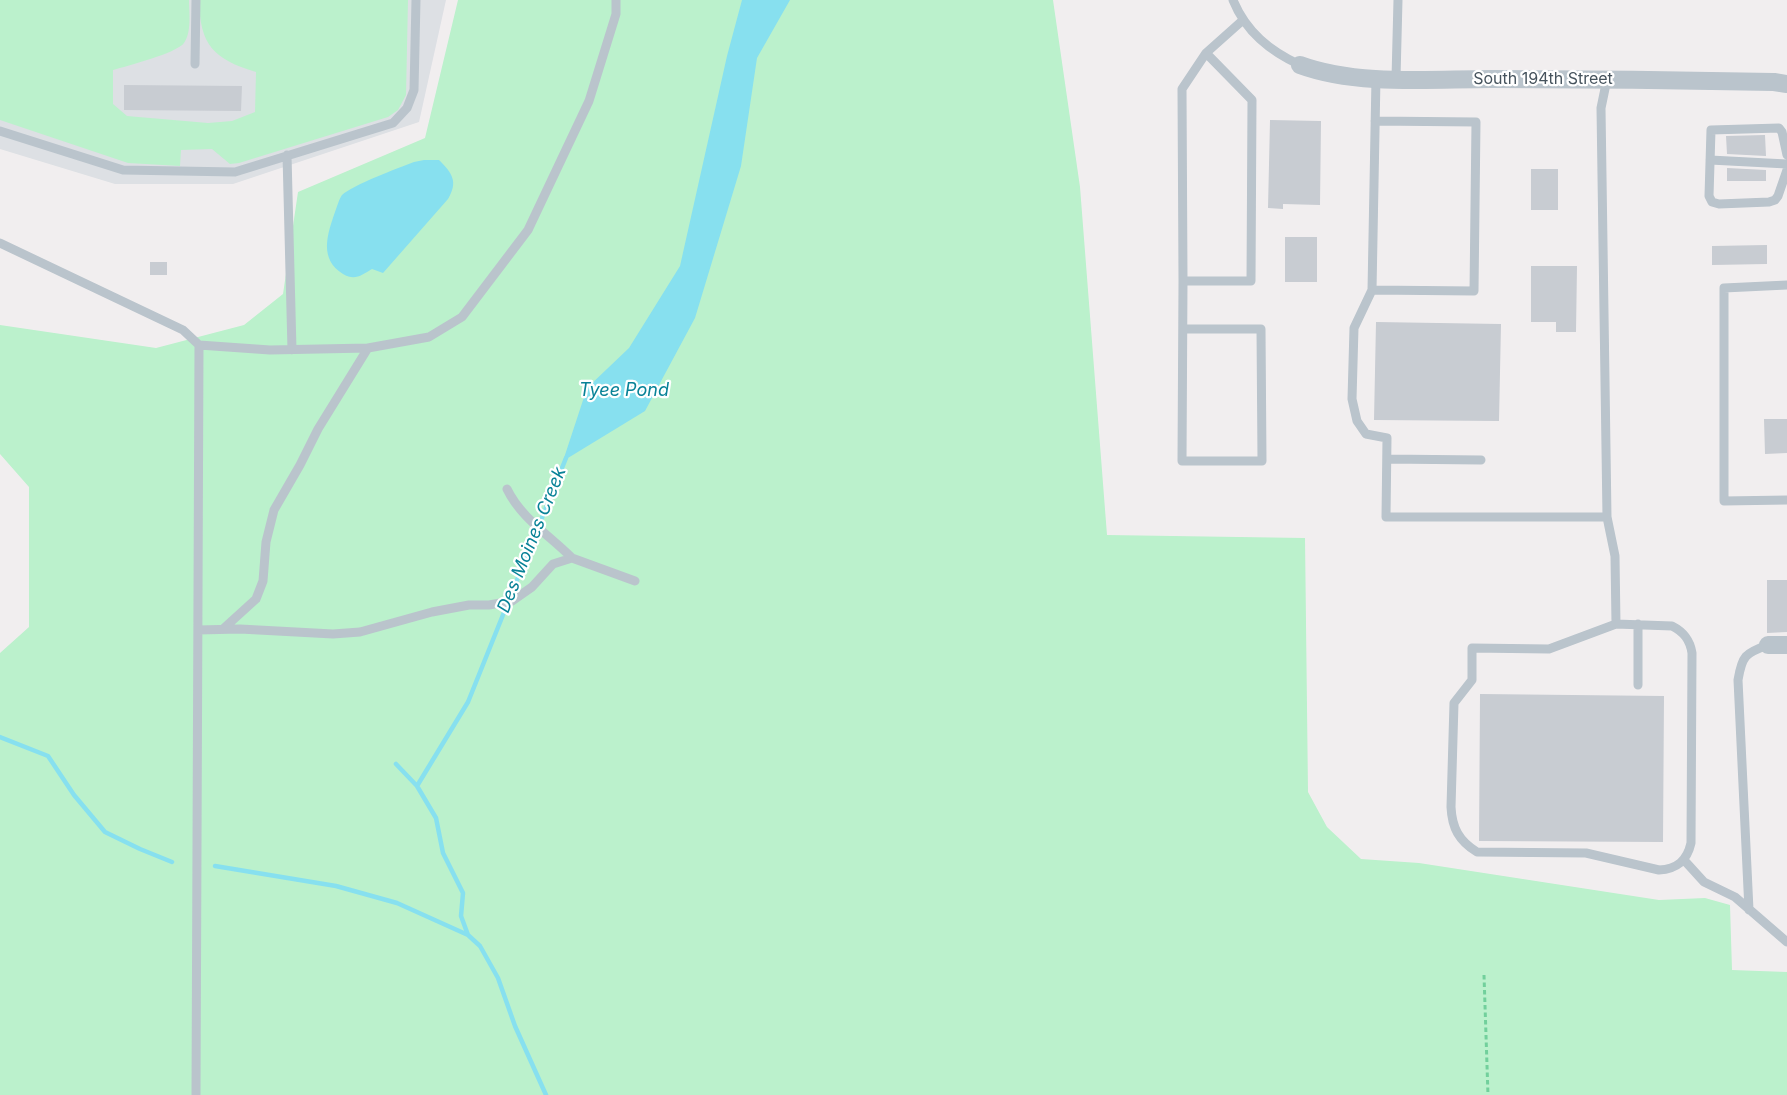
<!DOCTYPE html>
<html>
<head>
<meta charset="utf-8">
<style>
	body { margin:0 }
	canvas { display:block; background:#f1eeef }
</style>
</head>
<body>
<canvas width="1787" height="1095"></canvas>
<script>
const g = document.querySelector('canvas').getContext('2d');
g.lineJoin = 'round';
function fillPath(path, color) { g.fillStyle = color; g.fill(path, 'evenodd'); }
function trace(path, color, width, dash) { g.strokeStyle = color; g.lineWidth = width; g.lineCap = dash ? 'butt' : 'round'; g.setLineDash(dash || []); g.stroke(path); }
function label(font, color, halo, rows, align = 'center') {
  g.font = font + ' Inter,sans-serif'; g.lineWidth = 4.5; g.setLineDash([]); g.textBaseline = 'middle'; g.strokeStyle = halo; g.fillStyle = color; for (const [text, x, y, turn = 0] of rows) {
    g.save(); g.translate(x, y); g.rotate((+turn || 0) * Math.PI / 180); g.textAlign = isNaN(turn) ? turn : align; if (halo) g.strokeText(text, 0, 0); g.fillText(text, 0, 0); g.restore();
  }
}
fillPath(new Path2D(`
	M0,0h446l-27,122 -186,62h-118l-115,-35z`), '#dde0e4');
fillPath(new Path2D(`
	M0,0h189c0,12 3,32 -5,43 -7,10 -57,23 -71,27v34l14,12 81,7 24,-2 23,-9 1,-40c-43,-13 -56,-27 -57,-72h209l-2,95 -8,15 -10,7 -149,46 -9,1 -18,-15 -31,1 -1,16 -52,-3 -128,-43z
	M458,0h595l27,187 27,348 198,3 3,254 19,35 34,32 58,4 240,37 46,-2 25,7 2,65 55,2v123h-1787v-442l29,-26v-140l-29,-33v-129l156,23 88,-23 39,-31 15,-102 127,-54z`), '#bbf1cc');
fillPath(new Path2D(`
	M742,0h48l-33,58 -16,108 -46,152 -50,93 -82,50 24,-73 42,-40 51,-82 47,-210z
	M424,160h15c14,14 19,22 9,39l-65,74 -11,-4c-10,6 -17,12 -29,5 -24,-15 -16,-39 -8,-62 2,-5 4,-13 7,-17 11,-10 56,-27 72,-33z`), '#87e0ef');
trace(new Path2D(`
	M0,737l48,19 26,39 31,37 35,17 32,13
	M396,764l21,22 19,32 7,35 20,40 -2,23 7,19 12,11 18,32 17,48 31,69
	M417,786l51,-84 98,-244
	M215,866l121,20 61,17 71,32`), '#87e0ef', 4.5);
fillPath(new Path2D(`
	M124,85l118,1 -1,25 -117,-1z
	M1270,120l51,1 -1,84 -37,-1v5l-15,-1z
	M1765,135l1,21 -39,-2 -1,-18z
	M1727,168l39,2v11h-39z
	M1531,169h27v41h-27z
	M1285,237h32v45h-32z
	M1767,245v19l-55,1v-19z
	M150,262h17v13h-17z
	M1531,266h46l-1,66h-20v-10h-25z
	M1376,322l125,2 -2,97 -125,-1z
	M1764,419h23v34l-22,1z
	M1767,580h20v52l-20,1z
	M1480,694l184,2 -1,146 -184,-1z`), '#c8ccd2');
trace(new Path2D(`
	M1484,975l4,120`), '#72d09c', 3, [4.5, 3]);
trace(new Path2D(`
	M1233,0c13,32 37,51 67,65
	M1206,53l46,47 -1,181h-68l-1,-192 24,-36 37,-33
	M195,64l1,-64
	M1376,78l-4,212 -18,38 -2,71 5,22 9,13 21,4 -1,79h221l-6,-409 6,-29
	M1396,78l2,-78
	M0,131l123,39 112,2 158,-49 14,-15 7,-18 2,-90
	M287,155l5,195
	M1787,155l-5,-23 -3,-4 -68,2 -2,66 3,6 7,2 50,-2 6,-2 3,-4 9,-26
	M1710,160l77,4
	M0,243l183,87 16,15 71,5 98,-2 61,-11 33,-20 66,-87 61,-129 27,-87v-14
	M1787,285l-63,3v213l63,-1
	M1372,290l102,1 2,-169 -101,-1
	M1183,329h78l1,132h-80l1,-180
	M1387,459l94,1
	M507,489c14,29 42,46 65,69
	M1607,517l8,39 1,68 56,2c12,6 18,14 20,27l-1,190c-4,18 -14,26 -32,27l-73,-17 -109,-1c-18,-11 -25,-24 -26,-45l3,-104 18,-23v-32l77,1 67,-25
	M1638,624v61
	M223,629l33,-30 7,-18 3,-39 8,-32 26,-45 18,-36 50,-81
	M198,630l42,-1 93,5 27,-2 72,-20 37,-7h20l23,-4 20,-14 21,-23 19,-6 63,23
	M1684,860l20,22 31,15 52,45
	M1749,910l-11,-230c4,-24 7,-27 30,-35
	M196,1095l3,-750`), '#bac4cc', 9);
trace(new Path2D(`
	M1300,65c57,21 131,14 191,14 94,0 189,1 283,3l13,2
	M1768,645h19`), '#bac4cc', 18);
label('16px', '#46535d', '#fff', [
	["South 194th Street",1543,79]
]);
label('italic 18px', '#088297', '#fff', [
	["Tyee Pond",624,391],
	["Des Moines Creek",532,540,-68]
]);
</script>
</body>
</html>
